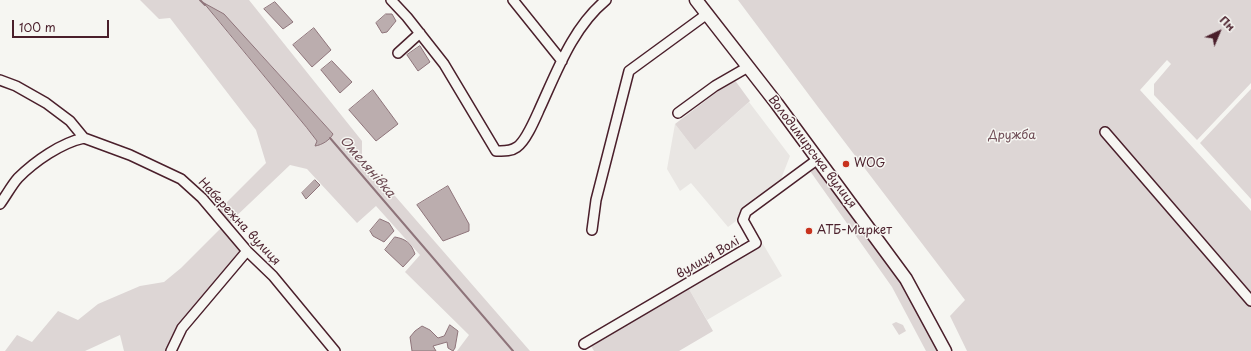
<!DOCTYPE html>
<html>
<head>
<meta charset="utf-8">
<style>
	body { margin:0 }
	#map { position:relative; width:1251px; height:351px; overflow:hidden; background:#f6f6f2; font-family:"Playpen Sans",sans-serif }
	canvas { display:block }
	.north { position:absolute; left:1199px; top:12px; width:40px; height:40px; -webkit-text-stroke:3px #f6f6f2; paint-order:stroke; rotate:44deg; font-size:11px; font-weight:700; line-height:16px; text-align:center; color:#4a1f2b }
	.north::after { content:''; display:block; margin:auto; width:14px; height:18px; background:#4a1f2b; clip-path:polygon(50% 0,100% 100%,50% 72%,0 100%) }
	.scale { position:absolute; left:12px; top:20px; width:97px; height:18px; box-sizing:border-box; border:2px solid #4a1f2b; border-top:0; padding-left:5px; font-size:12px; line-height:14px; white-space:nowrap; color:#4a1f2b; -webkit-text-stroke:3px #f6f6f2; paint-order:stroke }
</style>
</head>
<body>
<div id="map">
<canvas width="1251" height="351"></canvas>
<div class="north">Пн</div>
<div class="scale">100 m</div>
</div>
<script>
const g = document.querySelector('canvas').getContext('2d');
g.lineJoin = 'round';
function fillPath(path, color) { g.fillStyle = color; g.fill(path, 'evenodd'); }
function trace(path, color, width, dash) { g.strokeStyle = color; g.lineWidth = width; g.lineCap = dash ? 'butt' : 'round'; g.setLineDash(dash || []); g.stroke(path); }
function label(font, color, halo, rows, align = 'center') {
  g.font = font + ' "Playpen Sans",sans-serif'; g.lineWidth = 3; g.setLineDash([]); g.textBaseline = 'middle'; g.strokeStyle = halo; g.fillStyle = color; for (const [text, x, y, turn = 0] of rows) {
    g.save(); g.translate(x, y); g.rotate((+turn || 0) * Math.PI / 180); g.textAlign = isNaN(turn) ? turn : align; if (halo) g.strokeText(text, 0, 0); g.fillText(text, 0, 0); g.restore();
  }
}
fillPath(new Path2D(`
	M749,102l41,54 -9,23 -39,28 -6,14 -8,6 -37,-44 -11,8 -13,-22 8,-45 20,26z
	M763,244l19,32 -75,44 -18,-31z`), '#e9e6e3');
fillPath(new Path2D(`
	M140,0h109l113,141v17l168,193h-73l12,-16 -64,-63 15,-17 -44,-49 -19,17 -50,-54 -17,-4 -60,57 -11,-12 47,-47 -10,-33 -86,-112 -11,1zM213,15l46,37 74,82 -17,12 1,-5 -10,-13z
	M738,0h513v83l-54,57 -43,-45v-11l17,-20 -4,-4 -27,30 111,121v140h-284l-17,-35 15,-16 -147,-193z
	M734,79l16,22 -55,49 -20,-26z
	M1251,89v110l-51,-56z
	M818,165l85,116 38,70h-15l-34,-64 -82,-116z
	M221,228l21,24 -70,84 -7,15h-41l-4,-16 -35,16h-80l12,-16 15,7 26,-31 20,9 20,-16 42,-18 24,-4 17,-14z
	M689,289l24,42 -34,20h-85l-3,-5z
	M896,322l7,3 3,6 -7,4 -7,-11z`), '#ddd6d5');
const water = new Path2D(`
	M275,2l18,20 -10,7 -19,-20z
	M204,3l20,11 109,120c-3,6 -11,11 -18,12l2,-5 -10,-13z
	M386,14h6l4,7 -9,11 -5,1 -6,-10z
	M314,28l17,22 -19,17 -19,-22z
	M420,46l10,16 -12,9 -11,-16z
	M332,61l20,21 -12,11 -19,-23z
	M373,90l25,34 -22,17 -27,-31z
	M315,180l5,5 -14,14 -4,-6z
	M448,186l21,38v7l-26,10 -26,-36z
	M380,219l9,4 5,8 -10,11 -11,-6 -3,-5z
	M395,237c11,2 16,6 20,17l-12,13 -18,-17z
	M450,325l8,6 -3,17 -2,3 -5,-3 -1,-6 -14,4 3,5h-24l-2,-14 5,-6 7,-5 8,4 8,8 6,-2z`);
fillPath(water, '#bbadae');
trace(water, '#8e747a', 1);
trace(new Path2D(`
	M200,0l5,5
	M330,138l183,213`), '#8e747a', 2);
const minor = new Path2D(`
	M391,0l16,17 37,47 52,87c7,0 14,1 21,-4 9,-6 18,-28 23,-39 17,-37 33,-81 66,-108
	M513,0l49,61
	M398,53l22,-20
	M0,80l16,6 30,17 24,18 14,17 46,17 51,24 21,19 45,53 26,25 62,75
	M678,113l37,-27 33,-19
	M1105,132l146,169
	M0,204c6,-8 11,-18 18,-26 17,-17 43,-35 66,-40
	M592,230l4,-30 33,-129 78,-57
	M584,344l172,-101 -13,-23 3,-8 72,-53
	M171,351l11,-23 65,-77`);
const major = new Path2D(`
	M696,0l81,104 129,175 39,72`);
trace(minor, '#4a1f2b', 12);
trace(major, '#4a1f2b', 15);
trace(minor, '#f6f6f2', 9);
trace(major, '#f6f6f2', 12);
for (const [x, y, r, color] of [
	[846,164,4,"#c8321e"],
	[809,231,4,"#c8321e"]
]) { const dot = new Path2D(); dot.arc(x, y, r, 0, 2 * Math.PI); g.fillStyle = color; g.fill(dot); trace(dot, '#f6f6f2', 1.5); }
label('12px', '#6f4d56', '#f6f6f2', [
	["Дружба",1012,136]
]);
label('12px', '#4a1f2b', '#f6f6f2', [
	["Володимирська вулиця",812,152,53],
	["Набережна вулиця",239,222,47],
	["вулиця Волі",708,258,-30]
]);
label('12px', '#4a1f2b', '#f6f6f2', [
	["WOG",854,164],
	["АТБ-Маркет",817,231]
], 'left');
label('italic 13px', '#6c4a52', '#f6f6f2', [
	["Омелянівка",367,167,49]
]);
</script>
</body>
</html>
